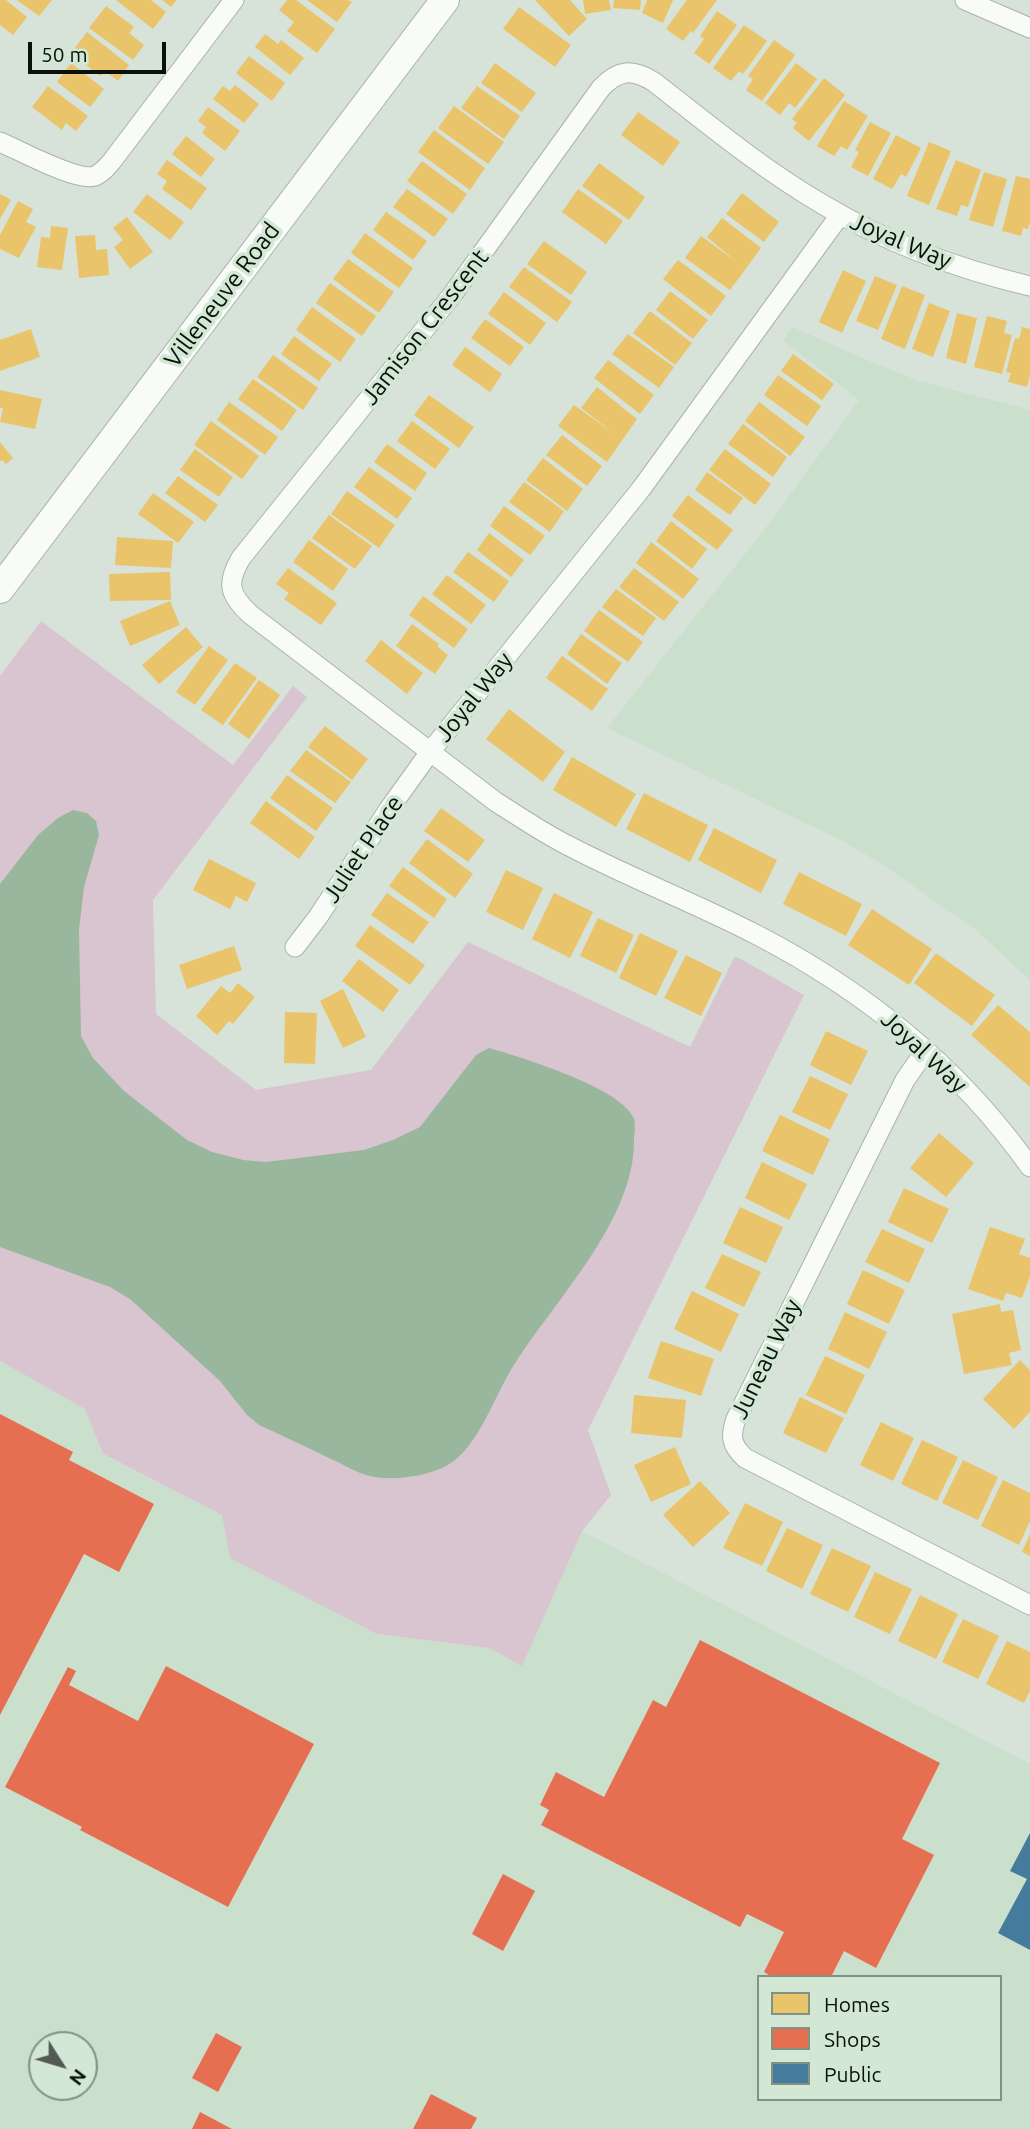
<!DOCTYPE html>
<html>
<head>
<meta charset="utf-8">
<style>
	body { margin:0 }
	#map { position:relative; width:1030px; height:2129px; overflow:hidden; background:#d7e2d8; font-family:Ubuntu,sans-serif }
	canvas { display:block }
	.legend { position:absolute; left:757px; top:1975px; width:245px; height:126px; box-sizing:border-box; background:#d2e7d4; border:2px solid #829183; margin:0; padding:9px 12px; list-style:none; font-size:21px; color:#0a110a }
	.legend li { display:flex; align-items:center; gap:14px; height:35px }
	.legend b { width:35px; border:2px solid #829183 }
	.north { position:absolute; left:28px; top:2031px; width:70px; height:70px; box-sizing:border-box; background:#d2e7d4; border:2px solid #829183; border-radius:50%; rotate:127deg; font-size:19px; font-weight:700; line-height:28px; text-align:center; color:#0a110a }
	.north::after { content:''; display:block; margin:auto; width:24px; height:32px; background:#525a52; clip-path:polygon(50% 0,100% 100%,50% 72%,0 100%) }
	.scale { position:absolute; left:28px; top:42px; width:138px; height:32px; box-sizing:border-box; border:4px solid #0a110a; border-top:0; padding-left:9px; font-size:21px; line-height:24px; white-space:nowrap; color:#0a110a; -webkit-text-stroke:5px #d2e7d4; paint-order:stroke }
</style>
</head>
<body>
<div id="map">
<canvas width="1030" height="2129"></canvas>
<ul class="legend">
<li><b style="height:19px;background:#e9c46a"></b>Homes</li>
<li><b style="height:19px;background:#e76f51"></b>Shops</li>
<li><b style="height:19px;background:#457b9d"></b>Public</li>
</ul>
<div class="north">N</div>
<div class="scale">50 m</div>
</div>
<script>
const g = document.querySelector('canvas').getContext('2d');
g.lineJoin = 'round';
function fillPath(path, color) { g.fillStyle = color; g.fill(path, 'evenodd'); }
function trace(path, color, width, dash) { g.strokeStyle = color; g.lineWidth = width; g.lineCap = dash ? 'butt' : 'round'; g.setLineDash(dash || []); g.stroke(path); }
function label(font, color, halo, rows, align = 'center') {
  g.font = font + ' Ubuntu,sans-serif'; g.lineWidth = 7; g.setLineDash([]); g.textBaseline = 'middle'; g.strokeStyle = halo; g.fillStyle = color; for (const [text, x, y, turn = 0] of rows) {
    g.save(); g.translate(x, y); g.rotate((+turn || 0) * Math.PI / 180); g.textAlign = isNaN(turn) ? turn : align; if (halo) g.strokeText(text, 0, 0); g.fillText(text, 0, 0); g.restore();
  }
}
fillPath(new Path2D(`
	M793,327l76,34 50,20 111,29v570l-54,-50 -91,-64 -44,-26 -234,-112 164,-207 88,-121 -76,-60z
	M0,1361l85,48 18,46 119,60 155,119 112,14 33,18 60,-135 448,233v365h-1030zM759,1977h241v122h-241zM42,2045h42v42h-42z`), '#cbdfcd');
fillPath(new Path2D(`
	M41,621l192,144 60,-79 14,11 -154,203 3,114 100,76 115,-20 97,-128 222,105 45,-91 69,39 -216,435 23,65 -29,36 -60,135 -33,-18 -112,-14 -147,-76 -8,-43 -119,-61 -18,-45 -85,-48v-685z`), '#d8c5cf');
fillPath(new Path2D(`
	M73,810l14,3 9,8 3,14 -15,52 -5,43 2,106 12,22 31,33 63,49 25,12 31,8 23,2 98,-12 29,-10 27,-13 56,-72 13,-7c31,9 134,40 145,71 2,6 0,16 0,22 0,84 -86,165 -126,234 -16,28 -34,80 -66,93 -20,9 -51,13 -72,8 -14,-3 -27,-12 -39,-17 -24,-12 -48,-23 -72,-34l-12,-10 -27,-34 -90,-82 -20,-12 -110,-40v-363l38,-49 20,-17z`), '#99b79c');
fillPath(new Path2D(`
	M0,0h6l21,17 -14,18 -13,-10z
	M17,0h35l-13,16z
	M116,0h35l15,12 -13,17z
	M162,0h15l-6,7z
	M287,0h9l39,29 -18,24 -30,-22 7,-9 -15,-12z
	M307,0h41l4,2 -15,20z
	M535,0h35l17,19 -18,17z
	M583,0h26l2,10 -26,4z
	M614,0h27l-1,10 -27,-2z
	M647,0h26l-10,23 -21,-10z
	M687,0h30l-24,33 -2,-2 -8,10 -17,-12z
	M106,6l28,21 -5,6 15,12 -11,15 -44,-32z
	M519,7l52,38 -16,22 -52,-38z
	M717,11l20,14 -28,39 -15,-11 10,-14 -4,-3z
	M744,25l23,16 -24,33 -4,-3 -8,10 -18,-13z
	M87,32l42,33 -11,16 -13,-10 -5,5 -29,-23z
	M265,34l13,10 3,-4 23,18 -14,17 -35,-28z
	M774,40l21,15 -33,46 -16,-11 7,-11 -5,-3z
	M249,56l36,27 -13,18 -36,-28z
	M71,63l33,26 -14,18 -33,-25z
	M495,63l41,30 -14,19 -41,-29z
	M796,63l21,16 -22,29 -6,-5 -9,12 -15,-12z
	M824,78l21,17 -36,46 -16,-13 4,-5 -5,-4z
	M235,85l24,19 -15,19 -31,-24 10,-13 7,5z
	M48,86l40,30 -12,15 -10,-8 -4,7 -30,-23z
	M477,86l43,30 -16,23 -43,-31z
	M844,101l24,15 -21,34 -6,-4 -7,10 -17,-10z
	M454,106l50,36 -16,22 -50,-36z
	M208,107l32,24 -15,20 -23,-18 4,-6 -8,-6z
	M638,112l42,30 -17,24 -42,-31z
	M870,122l21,11 -23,43 -17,-9 8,-15 -4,-2z
	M434,130l51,38 -15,22 -52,-38z
	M896,135l25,13 -15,29 -5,-3 -9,15 -19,-10z
	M186,136l29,23 -14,18 -29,-23z
	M929,142l22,9 -22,54 -22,-9z
	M167,160l40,28 -16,22 -29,-21 5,-8 -10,-7z
	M956,160l25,10 -13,37 -7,-2 -4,11 -21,-7z
	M422,161l45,33 -14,20 -46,-33z
	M599,163l46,34 -16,23 -47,-34z
	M984,172l23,7 -14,48 -24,-7z
	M1016,176l14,3v43l-2,7 -5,-1 -2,8 -19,-5z
	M407,189l41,30 -14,18 -41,-30z
	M578,189l45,32 -17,23 -44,-32z
	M742,193l37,29 -15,20 -38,-28z
	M0,194l11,6 -11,19z
	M147,194l37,28 -14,18 -37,-28z
	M18,201l15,8 -7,13 10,5 -17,31 -19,-9v-14z
	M386,212l41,29 -14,19 -40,-30z
	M127,217l26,35 -23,17 -16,-22 9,-7 -10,-12z
	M722,218l39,30 -31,42 -45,-32 16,-22 36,26 -30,-25z
	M51,226l17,2 -6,42 -25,-3 4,-30 9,1z
	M365,233l48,35 -14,20 -48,-35z
	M95,235l1,15 11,-1 2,26 -30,3 -4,-42z
	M544,241l43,31 -16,23 -44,-31z
	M348,259l46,33 -15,21 -46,-34z
	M678,260l48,36 -15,20 -48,-37z
	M524,267l48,35 -15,20 -48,-35z
	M843,270l23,11 -24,52 -23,-11z
	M875,276l22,9 -19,45 -22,-9z
	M330,283l46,33 -14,20 -46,-33z
	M902,286l23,9 -20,54 -24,-10z
	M670,291l38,29 -15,19 -37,-29z
	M504,292l42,31 -16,22 -42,-31z
	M929,303l21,8 -17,46 -21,-8z
	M312,307l44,32 -16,23 -44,-32z
	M650,311l42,32 -17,22 -42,-32z
	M957,313l20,5 -11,46 -20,-6z
	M987,316l20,5 -3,12 8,2 -10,39 -28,-7z
	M485,319l39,28 -14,19 -39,-28z
	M1022,327l8,2v46l-3,12 -19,-5 3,-9 -5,-1 9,-34 4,1z
	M31,329l9,28 -40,14v-31z
	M628,334l46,33 -15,21 -47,-34z
	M294,336l38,28 -13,17 -38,-27z
	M465,347l37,27 -12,18 -38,-27z
	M793,354l41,30 -12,16 -41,-29z
	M273,355l45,33 -15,22 -46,-33z
	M608,360l46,35 -14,19 -46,-36z
	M778,375l43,31 -14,20 -43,-31z
	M253,379l44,31 -15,21 -44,-32z
	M597,387l40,32 -30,43 -49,-36 16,-21 42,30 -35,-27z
	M0,390l42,9 -7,30 -35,-7 3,-14h-3z
	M429,395l45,32 -15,21 -45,-33z
	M229,402l49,35 -13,18 -48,-35z
	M759,402l46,35 -15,19 -45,-35z
	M211,421l48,35 -17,23 -48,-34z
	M412,421l38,28 -15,20 -38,-28z
	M743,424l44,33 -14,20 -45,-33z
	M562,435l40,31 -15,20 -41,-31z
	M0,442l13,16 -7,6 -4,-4 -2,1z
	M387,444l40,29 -12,18 -41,-29z
	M195,449l38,28 -14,20 -39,-27z
	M725,449l46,35 -16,21 -46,-35z
	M543,458l40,31 -16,22 -41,-31z
	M369,467l43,31 -15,21 -43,-32z
	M707,472l36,26 -13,17 -35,-25z
	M178,476l40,29 -13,17 -40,-29z
	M524,482l40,29 -14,21 -41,-30z
	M347,491l48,34 -16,23 -48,-34z
	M153,493l41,29 -16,21 -40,-29z
	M688,495l45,35 -16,20 -45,-34z
	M504,506l41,30 -15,19 -40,-29z
	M329,515l43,31 -17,23 -43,-31z
	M671,521l36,28 -15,20 -36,-28z
	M489,533l35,27 -13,17 -34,-27z
	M117,537l56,4 -2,27 -56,-3z
	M309,540l39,29 -15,22 -40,-29z
	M651,542l48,37 -16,20 -47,-36z
	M468,552l41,29 -15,21 -41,-30z
	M288,568l49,35 -16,22 -37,-26 5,-6 -13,-9z
	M634,568l45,34 -15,19 -45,-34z
	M170,572l1,28 -61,1 -1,-27z
	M447,575l39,30 -15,19 -39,-30z
	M616,589l40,29 -13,18 -41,-29z
	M423,596l45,33 -14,19 -45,-33z
	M170,601l10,24 -50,21 -10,-25z
	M599,610l44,32 -15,20 -44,-31z
	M412,624l27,20 -2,2 11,9 -13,19 -39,-28z
	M186,627l17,20 -44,37 -17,-19z
	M581,634l41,29 -15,21 -40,-30z
	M381,640l42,33 -16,21 -42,-33z
	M209,646l19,14 -33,45 -19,-13z
	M562,656l46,33 -16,22 -46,-33z
	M235,663l22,15 -34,47 -22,-15z
	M259,680l21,15 -31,44 -21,-15z
	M509,709l56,43 -22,30 -57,-43z
	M325,726l43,33 -16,21 -44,-33z
	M306,750l45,32 -16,21 -45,-32z
	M572,757l64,37 -20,33 -63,-37z
	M287,775l46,33 -17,23 -46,-33z
	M644,793l64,32 -18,37 -64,-33z
	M266,801l49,36 -16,22 -49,-36z
	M441,808l44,32 -17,22 -44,-31z
	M714,828l63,32 -16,33 -63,-33z
	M427,839l46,35 -18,24 -46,-35z
	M209,859l47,24 -9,19 -11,-6 -6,13 -37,-19z
	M403,867l44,32 -13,19 -45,-32z
	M506,870l37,18 -20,42 -37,-18z
	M799,872l63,32 -16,32 -63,-32z
	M387,893l42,29 -16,22 -42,-29z
	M554,893l39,19 -23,46 -38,-19z
	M872,909l60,40 -23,36 -61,-40z
	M598,918l36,17 -18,38 -36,-17z
	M370,925l55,40 -15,20 -55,-39z
	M640,933l38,18 -22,45 -37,-18z
	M234,946l8,24 -55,19 -8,-24z
	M936,953l59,42 -23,31 -58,-43z
	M686,955l36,18 -21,43 -37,-18z
	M359,959l40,31 -16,22 -41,-31z
	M238,983l17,14 -22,27 -4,-3 -12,14 -21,-19 25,-30 9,7z
	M343,989l23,48 -23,11 -23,-47z
	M998,1005l32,27v55l-59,-52z
	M285,1012l32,1 -2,51 -31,-1z
	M826,1031l42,20 -17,34 -41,-20z
	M810,1076l38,18 -18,36 -38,-18z
	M780,1115l50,24 -17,36 -51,-24z
	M939,1133l35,30 -28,34 -36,-29z
	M762,1162l45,22 -18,36 -44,-22z
	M904,1188l45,21 -17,34 -44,-21z
	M740,1207l43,20 -17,36 -43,-20z
	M990,1227l35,12 -6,15 11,4v18l-8,22 -16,-5 -3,8 -35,-12z
	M882,1229l43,20 -16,34 -44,-21z
	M722,1254l39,18 -17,35 -39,-19z
	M863,1270l42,20 -16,34 -42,-20z
	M692,1291l47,23 -18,38 -47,-23z
	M1000,1304l1,8 12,-2 8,40 -12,3 3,12 -48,9 -12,-60z
	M845,1312l42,20 -18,37 -41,-20z
	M661,1341l53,18 -13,37 -53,-18z
	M825,1356l40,19 -19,39 -40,-19z
	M1020,1360l10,10v42l-16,17 -31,-30z
	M634,1395l52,5 -4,38 -51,-5z
	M800,1397l44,21 -18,35 -43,-20z
	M881,1422l33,16 -21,43 -33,-16z
	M922,1440l36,17 -21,44 -36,-17z
	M675,1447l16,37 -40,18 -17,-37z
	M963,1460l35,17 -20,43 -36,-17z
	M1003,1480l27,13v28l-11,24 -38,-19z
	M700,1481l30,32 -37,34 -30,-32z
	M745,1503l38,19 -21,44 -39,-18z
	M787,1528l36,17 -21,44 -36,-18z
	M1030,1534v22l-8,-4z
	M832,1548l39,18 -23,46 -38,-18z
	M875,1572l37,17 -22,45 -36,-17z
	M920,1595l38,19 -22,45 -38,-18z
	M963,1619l36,17 -21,43 -36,-17z
	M1007,1641l23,11v39l-6,12 -38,-19z`), '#e9c46a');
fillPath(new Path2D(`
	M0,1414l73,38 -4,8 85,44 -35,68 -35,-18 -84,161z
	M700,1640l240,123 -38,76 32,16 -58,113 -32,-17 -13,26h-59l-8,-5 20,-40 -37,-18 -7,13 -199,-102 8,-15 -9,-5 16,-33 48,25 49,-97 13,7z
	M166,1666l148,78 -86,163 -148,-77 2,-3 -77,-40 63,-120 8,4 -7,14 69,36z
	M503,1874l32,17 -32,60 -31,-17z
	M216,2033l26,14 -24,45 -26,-14z
	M431,2094l46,24 -6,11h-58z
	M200,2112l32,17h-40z`), '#e76f51');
fillPath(new Path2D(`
	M1030,1833v117l-32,-17 29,-54 -17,-8z`), '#457b9d');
const street = new Path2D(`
	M965,0l65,28
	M0,142c19,8 77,40 95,34 7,-3 12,-9 17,-15l122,-161
	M1030,286c-72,-17 -145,-44 -208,-82 -60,-35 -114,-80 -168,-122 -22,-14 -36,-12 -53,6l-149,207 -211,263c-15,25 -12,37 10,57l245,187c24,15 47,31 73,44 61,32 126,57 188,89 108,56 202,132 273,232
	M295,947l23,-30 71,-108 41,-57 211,-263 199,-274
	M926,1050l-21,30 -169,339c-6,17 -5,26 9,39l285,147`);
const secondary = new Path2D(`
	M0,589l445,-589`);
trace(street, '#aab3ab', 21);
trace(secondary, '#aab3ab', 30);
trace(street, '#f9fbf9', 19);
trace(secondary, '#f9fbf9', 28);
label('24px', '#0a110a', '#d2e7d4', [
	["Joyal Way",901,241,23],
	["Villeneuve Road",222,295,-53],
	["Jamison Crescent",425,327,-52],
	["Joyal Way",474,697,-51],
	["Juliet Place",363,849,-56],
	["Joyal Way",924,1052,43],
	["Juneau Way",766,1359,-64]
]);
</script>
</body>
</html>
